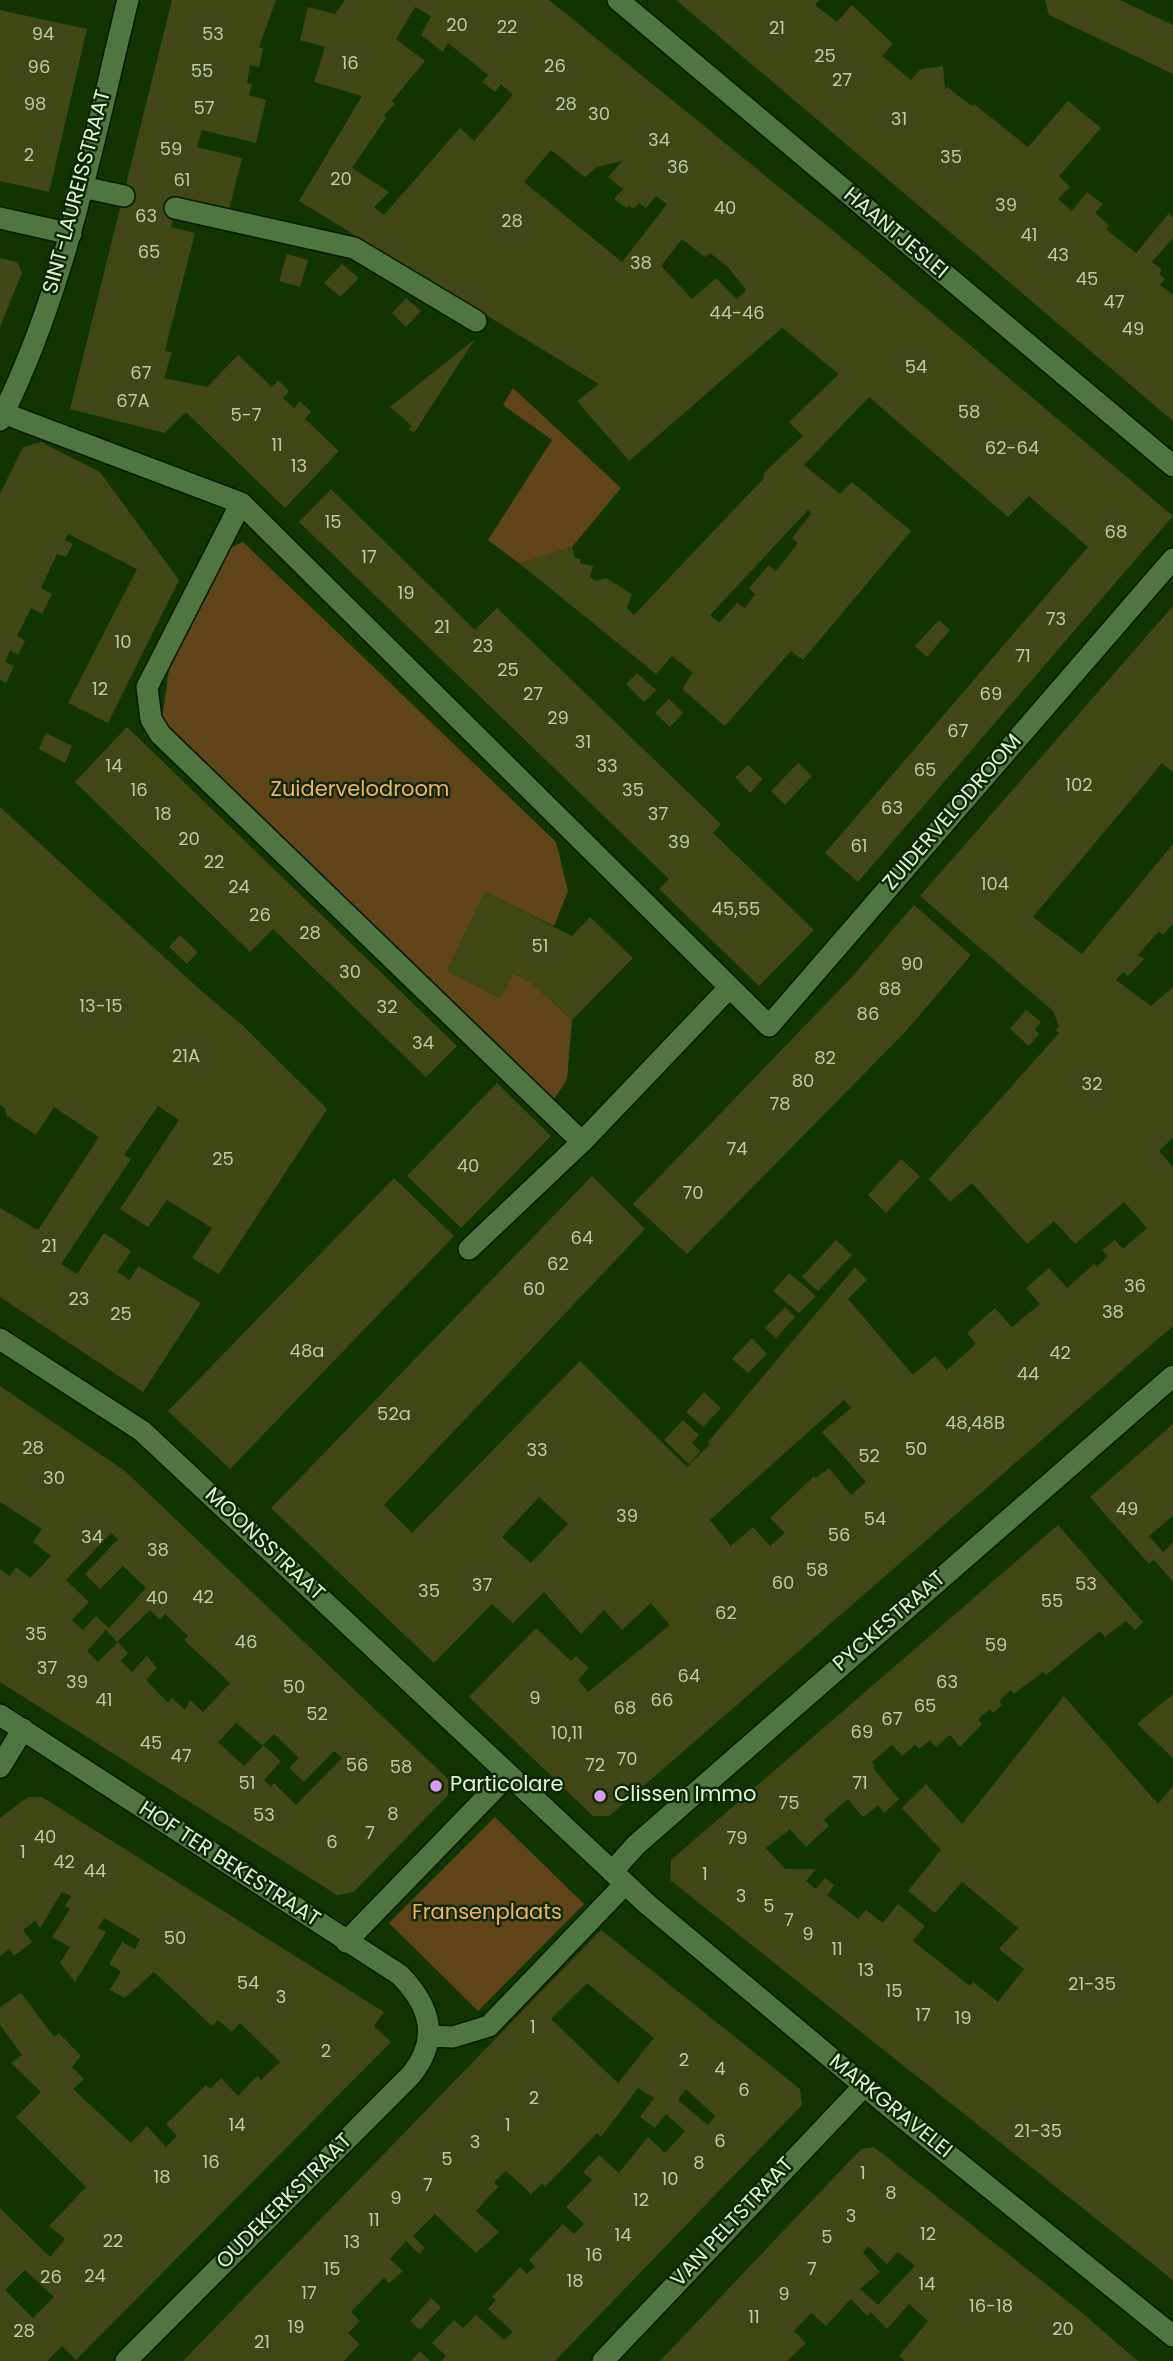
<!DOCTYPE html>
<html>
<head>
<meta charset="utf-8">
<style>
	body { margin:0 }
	canvas { display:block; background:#123400 }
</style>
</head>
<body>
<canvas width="1173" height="2361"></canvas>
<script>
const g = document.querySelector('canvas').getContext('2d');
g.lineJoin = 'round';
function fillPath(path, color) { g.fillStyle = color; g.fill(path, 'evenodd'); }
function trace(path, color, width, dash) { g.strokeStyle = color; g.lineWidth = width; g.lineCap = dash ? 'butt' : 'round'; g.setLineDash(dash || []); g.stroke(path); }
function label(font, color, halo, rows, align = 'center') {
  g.font = font + ' Poppins,sans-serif'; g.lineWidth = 5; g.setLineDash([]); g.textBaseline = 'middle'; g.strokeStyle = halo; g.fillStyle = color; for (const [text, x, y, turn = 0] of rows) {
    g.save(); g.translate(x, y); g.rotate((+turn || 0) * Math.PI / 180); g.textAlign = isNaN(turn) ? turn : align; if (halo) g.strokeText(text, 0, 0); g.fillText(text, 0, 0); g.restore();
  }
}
fillPath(new Path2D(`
	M513,388l108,100 -49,59 -52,17 -32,-24 64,-100 -49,-35z
	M243,542l313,300 12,49 -14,35 -69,-34 -38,79 53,27 13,-25 18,9 41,38 -5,60 -20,29 -387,-375 9,-65 57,-119z
	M495,1817l89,87 -106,107 -89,-88z`), '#5f4418');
fillPath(new Path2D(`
	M172,0h104l-17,47 4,2 -4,18 -9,-2 -3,18 5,1 -3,11 17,5 -10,43 -54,-13 -5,17 45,11 -13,52 -51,-13 -7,30 24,6 -28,109 -2,9 7,1 -8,26 43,9 31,-32 34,32 6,-7 11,11 -6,7 11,10 6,-7 11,11 -6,7 34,32 -54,57 -99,-96 -21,21 -95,-24z
	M345,0h204l315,256 309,260 -315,366 -33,-29 263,-306 -59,-51 -21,21 -139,-120 -65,68 36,29 12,-12 59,49 -108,129 -12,-9 -66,75 -43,-37 11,-16 -21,-17 -16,18 -136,-110 52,-17 3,11 6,1 -1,4 13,3 -3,11 6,4 10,-3 26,16 -5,14 7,7 129,-136 1,-6 39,-37 -14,-14 50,-48 -57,-46 -153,133 -52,-60 22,-17 -300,-183 63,-105 -48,-14 11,-35 -25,-7 8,-33 27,7zM415,7l16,9 -10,19 22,17 5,-9 40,32 -6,7 13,10 6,-8 12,11 -39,46 -14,-13 -76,87 -10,-8 15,-15 -37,-24 34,-50 -2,-3 11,-11 -3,-3 33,-40 -29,-22zM551,150l34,27 12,-10 25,-6 -14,16 15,12 -9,10 12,9 3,-2 5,3 5,-6 7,5 10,-12 11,8 -45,58 -98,-80zM682,239l23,18 5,-4 18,14 18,23 -9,9 -21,-21 -24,21 -31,-33zM808,510l3,4 -19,24 6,5 -22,28 -7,-6 -20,23 6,6 -10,14 -8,-5 -18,20 -9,-8z
	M676,0h143l-4,5 22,17 15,-17 41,39 -11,12 29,24 10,-11 22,-3 2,24 2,-3 25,19 2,-2 54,43 40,-46 33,27 -42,48 11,11 -12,12 14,12 15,-19 16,12 -8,9 14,12 -3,4 30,24 33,-40 4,4v21l-21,24 10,8 -3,4 6,5 -5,6 13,10v126z
	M1045,0h75l53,25v49l-124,-59z
	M0,10l87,19 -38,163 -49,-11z
	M287,254l21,6 -8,27 -21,-6z
	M0,258l17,4 5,11 -22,54z
	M342,264l17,14 -19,19 -16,-14z
	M406,298l15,13 -15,16 -14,-14z
	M475,339l-61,94 -5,-4 3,-3 -22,-19z
	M41,442l59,30 79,108 -71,143 -40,-20 69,-134 -69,-35 -3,6 8,4 -7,13 -9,-3 -16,34 11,6 -10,20 -11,-6 -14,28 8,5 -7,14 -8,-5 -5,12 9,4 -8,17 -6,-3v-186l23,-47z
	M331,489l144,141 22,-22 224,216 -8,9 101,97 -55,56 -100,-97 10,-10 -370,-357z
	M1173,606v166l-11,-9 -129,154 49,37 91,-110v80l-10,11 -4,-4 -21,24 6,4 -16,17 -5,-4 -7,8 35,26 22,-19v151l-14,13 14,16v159l-564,490h-16l-124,-119 67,-69 35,33 5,-5 13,12 -11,12 10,12 82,-67 -19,-22 -29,27 -18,-20 -23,24 -37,-42 -31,31 -21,-19 -58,59 -163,-155 321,-332 53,53 -261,276 28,28 168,-172 107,106 23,-23 -2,-2 147,-175 12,13 -19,19 65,76 22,-19 12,14 29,-26 -9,-11 28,-25 17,19 28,-23 -14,-16 23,-20 18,20 27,-24 3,3 11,-11 -6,-6 13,-10 8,9 24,-21 -23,-26 -49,42 -21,-23 -27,23 -55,-61 -22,19 -21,-23 130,-146 -3,-3 3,-4 -6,-15 -133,-115zM844,1400l7,8 -29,24 44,50 -15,13 -22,-27 -13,10 -2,-2 -44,42 15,15 -15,13 -17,-19 -22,19 -21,-26zM539,1497l29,27 -37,39 -29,-26z
	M939,620l11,10 -23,27 -12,-11z
	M637,673l19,17 -12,12 -18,-18z
	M669,699l14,14 -13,14 -15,-14z
	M127,727l330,319 -31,31 -153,-148 -23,23 -175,-170z
	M46,733l26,13 -7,17 -26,-14z
	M798,763l14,13 -27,29 -14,-14z
	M748,765l15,14 -13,14 -15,-16z
	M0,807l197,180 45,38 85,84 -108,165 -27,-16 20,-30 -45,-28 -19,27 -28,-18 59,-89 -21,-14 -34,49 7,4 -70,105 16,10 27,-41 27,18 -14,21 13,8 8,-14 63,37 -58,89 -143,-95v-89l38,22 61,-93 -45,-30 -18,28 -30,-20 -1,-7 -5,-3z
	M485,892l87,44 18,-19 43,41 -61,62 -41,-38 -18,-9 -13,25 -53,-27z
	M914,905l57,50 -65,76 -219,223 -54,-50 218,-226z
	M180,935l18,17 -11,12 -18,-17z
	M1026,1010l15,12 -6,7 4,5 -10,12 -19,-17z
	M497,1083l54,53 -90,92 -54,-52z
	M901,1159l19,17 -34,37 -18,-18z
	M394,1178l60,58 -224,233 -62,-58z
	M836,1240l16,15 -34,36 -16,-14z
	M789,1273l27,23 -17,17 -26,-22z
	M785,1307l10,10 -19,21 -11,-10z
	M752,1338l15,16 -19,19 -16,-14z
	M0,1386l125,85 323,308v16l-94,97 -17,3 -337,-213v-113l10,7 6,-9 14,11 21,-22 -18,-14 9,-13 -42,-27zM111,1533l7,6 -33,35 15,15 23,-23 23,22 -37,40 -13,-12 -13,14 -11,-10 17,-18 -23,-22zM150,1610l10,10 5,-6 23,22 -4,4 46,43 -27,29 -13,-12 -5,10 -13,-12 -4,5 -22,-23 11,-12 -10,-12 -15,16 -11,-11 7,-8 -10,-11 -20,20 -11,-11 19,-21 11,12zM236,1723l27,23 -19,20 -26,-24zM274,1734l25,24 -10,10 15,14 30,-31 8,7 -46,47 -22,-22 -3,4 -7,-7 17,-19 -18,-16z
	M704,1392l17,16 -18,19 -17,-15z
	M683,1420l16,15 -7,8 8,8 -11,13 -25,-24z
	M1173,1424v92l-24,20 14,16 10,-9v39l-19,-22 -5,4 -59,-67z
	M1058,1525l85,97 -8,8 -9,-9 -21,16 -5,-6 -54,44 -3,-3 -29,22 -3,-4 -12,11 3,4 -9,8 -3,-4 -12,10 4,5 -22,23 -10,-12 -14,12 -6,-7 -11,9 -4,-4 -13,11 -10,-11 -20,17 3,4 -2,2 26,31 -15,14 -6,-8 -15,12 -15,-18 -24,21 5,6 -23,21 -16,-18 -24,19 19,21h31l-10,12 10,8 9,-11 9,7 -7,10 31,24 8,-9 17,13 15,-19 27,22 -12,15 57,45 3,-4 25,20 26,-33 -25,-20 19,-21 -56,-46 -27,31 -27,-22 33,-41 -39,-42 24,-24 36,40 102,-128 94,108 15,-18v494l-503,-400 1,-20z
	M1173,1694v64l-36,-34z
	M28,1797h14l342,215 -10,14 17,16 -315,318 -14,-14 -15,15h-47v-153l50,49 15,-18 -16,-13 37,-39 -70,-70 25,-25 -30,-29 11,-8 -22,-30v-18l21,-14 33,44 5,-4 22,23 -9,11 12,12 -11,10 58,54 16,-17 19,21 11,-11 -11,-12 40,-39 4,4 11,-11 17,18 19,-20 4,4 19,-18 -40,-39 -8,9 -14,-12 -6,6 -58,-54 -29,26 -15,-8 11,-19 -12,-7 13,-22 13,7 5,-10 -36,-21 -6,10 8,4 -31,50 -15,-19 10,-16 -18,-10 18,-28 -5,-3 6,-10 -9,-4 -22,36 -5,-7 -12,9 9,12 -18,14 -4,-7 -10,7v-138zM25,2270l29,27 -21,21 -28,-28z
	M601,1930l199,159 2,16 -247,256h-114l5,-5 -14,-13 22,-23 9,8 13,-13 28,25 9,-8 -25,-23 8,-9 -4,-3 28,-30 7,7 8,-7 -6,-7 34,-36 11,10 10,-10 -18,-17 26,-27 -9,-8 16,-17 20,18 29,-36 17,16 20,-22 -19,-17 -11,14 -15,-11 14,-19 -16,-10 -37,49 -4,-4 -52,54 -3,-3 -11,10 -25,-23 -12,11 4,5 -22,24 23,21 -23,21 -41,-39 -22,22 12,12 -6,6 -13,-13 -16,18 13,12 -14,12 -5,-5 -33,34 9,9 -12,12 12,11 -16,17h-161zM587,1983l67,55 -36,45 -67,-64zM686,2089l29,27 -7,9 -30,-25z
	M874,2147l208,166 56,48h-233l-6,-5 29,-35 -19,-17 -22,25 -16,-17 -4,4 -16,-17 -25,27 -15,-13 -17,18 12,12 -19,18h-127l201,-212zM868,2246l19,18 11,-12 17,14 -37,39 -18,-16 20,-17 -17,-19z
	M431,2298l10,9 -21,23 -10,-9z
	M420,2351l10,10h-19z`), '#404714');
const lane = new Path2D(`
	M82,187l42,9
	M175,208l179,40 122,73`);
const street = new Path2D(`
	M618,0l555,466
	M0,218l71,16
	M3,413l238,90 528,523 404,-467
	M0,420c66,-131 93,-279 128,-420
	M241,503l-94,184 4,32 9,15 422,408
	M469,1249l113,-107 147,-154
	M0,1339l142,92 505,473 245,205 281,227
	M0,1715l400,260c31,32 40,64 11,100l-285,286
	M0,1767l23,-38
	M612,1872l24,-27 537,-469
	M346,1942l162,-167
	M429,2036l24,1 36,-11 136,-142
	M603,2361l261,-275`);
trace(lane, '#071901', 24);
trace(street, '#071901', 24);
trace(lane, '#507640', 21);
trace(street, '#507640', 21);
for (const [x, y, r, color] of [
	[436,1786,7,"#dc99f4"],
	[600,1796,7,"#dc99f4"]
]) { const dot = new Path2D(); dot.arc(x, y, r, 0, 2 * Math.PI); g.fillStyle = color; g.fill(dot); trace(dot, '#0e2901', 2.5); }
label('18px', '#b9caa7', null, [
	["20",457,26],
	["22",507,28],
	["21",777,29],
	["94",43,35],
	["53",213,35],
	["25",825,57],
	["16",350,64],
	["26",555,67],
	["96",39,68],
	["55",202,72],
	["27",842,81],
	["98",35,105],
	["28",566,105],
	["57",204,109],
	["30",599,115],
	["31",899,120],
	["34",659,141],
	["59",171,150],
	["2",29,156],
	["35",951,158],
	["36",678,168],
	["20",341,180],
	["61",182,181],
	["39",1006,206],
	["40",725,209],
	["63",146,217],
	["28",512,222],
	["41",1029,236],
	["65",149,253],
	["43",1058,256],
	["38",641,264],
	["45",1087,280],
	["47",1114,303],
	["44-46",737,314],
	["49",1133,330],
	["54",916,368],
	["67",141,374],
	["67A",133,402],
	["58",969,413],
	["5-7",246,416],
	["11",277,446],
	["62-64",1012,449],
	["13",299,467],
	["15",333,523],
	["68",1116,533],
	["17",369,558],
	["19",406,594],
	["73",1056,620],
	["21",442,628],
	["10",123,643],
	["23",483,647],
	["71",1023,657],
	["25",508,671],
	["12",100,690],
	["27",533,695],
	["69",991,695],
	["29",558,719],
	["67",958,732],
	["31",583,743],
	["14",114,767],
	["33",607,767],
	["65",925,771],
	["102",1079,786],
	["16",139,791],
	["35",633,791],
	["63",892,809],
	["18",163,815],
	["37",658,815],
	["20",189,840],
	["39",679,843],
	["61",859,847],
	["22",214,863],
	["104",995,885],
	["24",239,888],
	["45,55",736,910],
	["26",260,916],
	["28",310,934],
	["51",540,947],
	["90",912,965],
	["30",350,973],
	["88",890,990],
	["13-15",101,1007],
	["32",387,1008],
	["86",868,1015],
	["34",423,1044],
	["21A",186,1057],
	["82",825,1059],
	["80",803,1082],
	["32",1092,1085],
	["78",780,1105],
	["74",737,1150],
	["25",223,1160],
	["40",468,1167],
	["70",693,1194],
	["64",582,1239],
	["21",49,1247],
	["62",558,1265],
	["36",1135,1287],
	["60",534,1290],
	["23",79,1300],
	["38",1113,1313],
	["25",121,1315],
	["48a",307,1352],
	["42",1060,1354],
	["44",1028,1375],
	["52a",394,1415],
	["48,48B",975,1424],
	["28",33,1449],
	["50",916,1450],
	["33",537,1451],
	["52",869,1457],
	["30",54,1479],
	["49",1127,1510],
	["39",627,1517],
	["54",875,1520],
	["56",839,1536],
	["34",92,1538],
	["38",158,1551],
	["58",817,1571],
	["60",783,1584],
	["53",1086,1585],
	["37",482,1586],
	["35",429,1592],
	["42",203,1598],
	["40",157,1599],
	["55",1052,1602],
	["62",726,1614],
	["35",36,1635],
	["46",246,1643],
	["59",996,1646],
	["37",47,1669],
	["64",689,1677],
	["39",77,1683],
	["63",947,1683],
	["50",294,1688],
	["9",535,1699],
	["41",104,1701],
	["66",662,1701],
	["65",925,1707],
	["68",625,1709],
	["52",317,1715],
	["67",892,1720],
	["69",862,1733],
	["10,11",567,1734],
	["45",151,1744],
	["47",181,1757],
	["70",627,1760],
	["56",357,1766],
	["72",595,1766],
	["58",401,1768],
	["51",247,1784],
	["71",860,1784],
	["75",789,1804],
	["8",393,1815],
	["53",264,1816],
	["7",370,1834],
	["40",45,1838],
	["79",737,1839],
	["6",332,1843],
	["1",23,1853],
	["42",64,1863],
	["44",95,1872],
	["1",705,1875],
	["3",741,1897],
	["5",769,1907],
	["7",789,1921],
	["9",808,1935],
	["50",175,1939],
	["11",837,1950],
	["13",866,1971],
	["54",248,1984],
	["21-35",1092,1985],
	["15",894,1992],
	["3",281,1998],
	["17",923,2016],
	["19",963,2019],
	["1",533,2028],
	["2",326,2052],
	["2",684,2061],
	["4",720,2070],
	["6",744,2091],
	["2",534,2099],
	["14",237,2126],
	["1",508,2126],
	["21-35",1038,2132],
	["6",720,2142],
	["3",475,2143],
	["5",447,2160],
	["16",211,2163],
	["8",699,2164],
	["1",863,2174],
	["18",162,2178],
	["10",670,2180],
	["7",428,2186],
	["8",891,2194],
	["9",396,2199],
	["12",641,2201],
	["3",851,2217],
	["11",374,2221],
	["12",928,2235],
	["14",623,2236],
	["5",827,2238],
	["22",113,2242],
	["13",352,2243],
	["16",594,2256],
	["15",332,2270],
	["7",812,2270],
	["24",95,2277],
	["26",51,2278],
	["18",575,2282],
	["14",927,2285],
	["17",309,2294],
	["9",784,2295],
	["16-18",991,2307],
	["11",754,2318],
	["19",296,2328],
	["20",1063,2330],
	["28",24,2332],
	["21",262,2343]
]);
label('21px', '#e1f6d8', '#0e2901', [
	["SINT-LAUREISSTRAAT",78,192,-75],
	["HAANTJESLEI",895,234,40],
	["ZUIDERVELODROOM",953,813,-49],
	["MOONSSTRAAT",264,1545,43],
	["PYCKESTRAAT",890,1622,-41],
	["HOF TER BEKESTRAAT",229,1865,33],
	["MARKGRAVELEI",890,2107,39],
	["OUDEKERKSTRAAT",285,2202,-45],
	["VAN PELTSTRAAT",733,2223,-47]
]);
label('21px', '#f4b54e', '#0e2901', [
	["Zuidervelodroom",360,791],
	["Fransenplaats",487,1914]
]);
label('21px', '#e1f6d8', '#0e2901', [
	["Particolare",450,1786],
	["Clissen Immo",614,1796]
], 'left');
</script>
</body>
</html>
